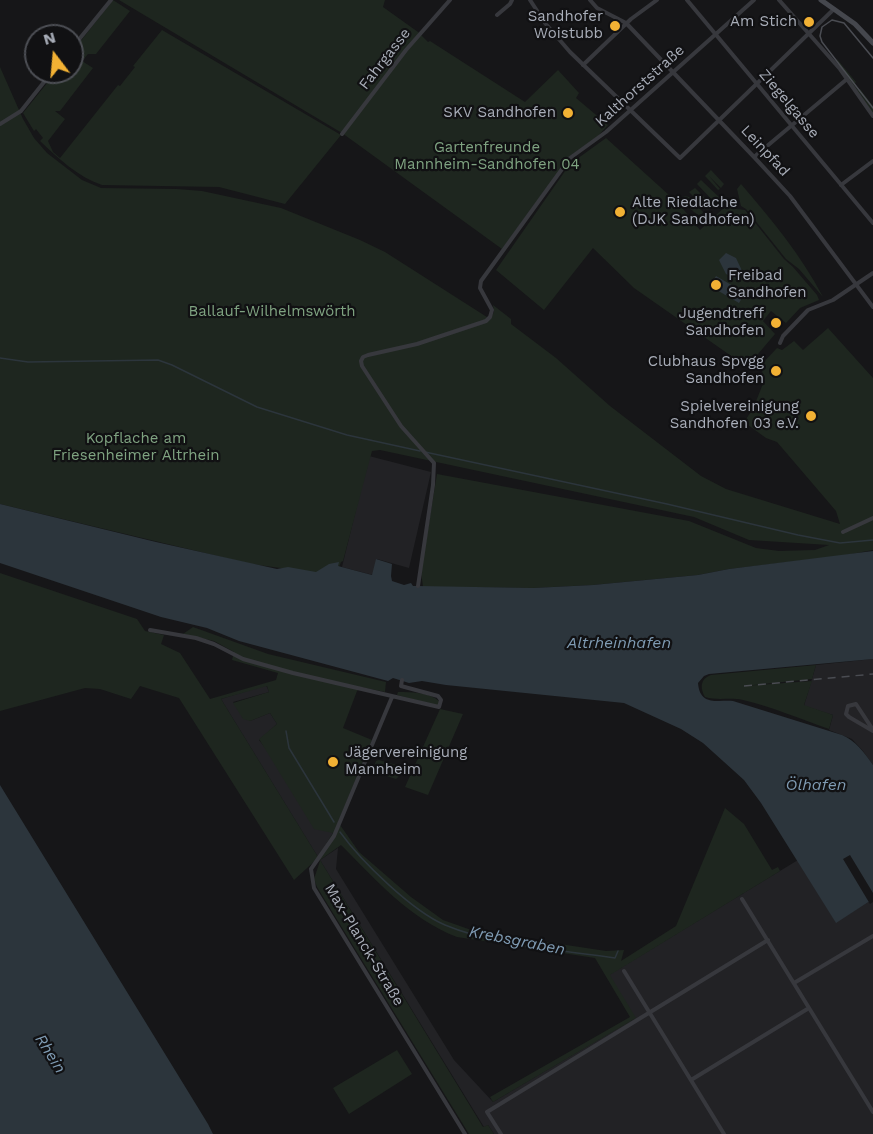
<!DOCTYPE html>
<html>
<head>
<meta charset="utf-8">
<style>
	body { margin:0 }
	#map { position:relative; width:873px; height:1134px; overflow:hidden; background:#161618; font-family:"Work Sans",sans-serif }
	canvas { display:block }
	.north { position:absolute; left:24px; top:24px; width:60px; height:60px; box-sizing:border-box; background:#111113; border:2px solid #4d4f55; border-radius:50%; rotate:344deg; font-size:16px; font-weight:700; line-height:24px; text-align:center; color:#a8adb8 }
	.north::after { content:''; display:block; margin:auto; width:21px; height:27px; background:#f2b134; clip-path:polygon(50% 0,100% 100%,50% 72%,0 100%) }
</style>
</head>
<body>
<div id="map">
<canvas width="873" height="1134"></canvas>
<div class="north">N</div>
</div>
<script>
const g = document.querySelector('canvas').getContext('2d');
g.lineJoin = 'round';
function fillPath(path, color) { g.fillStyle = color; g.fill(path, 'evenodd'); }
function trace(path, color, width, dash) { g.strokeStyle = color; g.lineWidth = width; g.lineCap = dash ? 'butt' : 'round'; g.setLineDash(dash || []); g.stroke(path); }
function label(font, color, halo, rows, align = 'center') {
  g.font = font + ' "Work Sans",sans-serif'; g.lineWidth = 4.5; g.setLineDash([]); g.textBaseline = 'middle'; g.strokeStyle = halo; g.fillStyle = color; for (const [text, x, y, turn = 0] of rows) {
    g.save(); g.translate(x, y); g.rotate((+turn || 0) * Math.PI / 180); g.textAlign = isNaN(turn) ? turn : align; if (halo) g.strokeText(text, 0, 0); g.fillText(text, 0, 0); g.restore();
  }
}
fillPath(new Path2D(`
	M369,456l62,16 -22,96 -32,-9 -4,16 -31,-8z
	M873,659v106l-10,-14 -11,-12 -23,-9 4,-15 -29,-9 12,-41z
	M266,685l3,7 -36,10 17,19 20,-8 7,11 -18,16 74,93 -15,24 -97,-158z
	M338,848l-2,21 118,191 39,42 142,-84 -26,-43 189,-115 38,62 37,-23v235h-379l-6,-9 -4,2 -164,-267z`), '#222225');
fillPath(new Path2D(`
	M113,0l17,11 -34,43h-8l-6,7 11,7 -33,43h-5l10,8 -17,22 5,11 7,6 58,-73 2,1 15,-19 -2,-1 29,-36 179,105 -56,69 -66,-17 -117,-2c-24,-8 -44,-27 -62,-44l3,-3 -7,-9 -2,2 -11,-18 33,-41h16v-20z
	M119,0h266l-2,7 35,25 10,10 2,-1 95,61 33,-32 21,23 -3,5 32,27 -10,11 -28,20 -68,93 -160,-116z
	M837,59l19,23 -2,2 4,6 2,-1 13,17v7l-35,-49z
	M0,67l23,52 11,19 13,15 35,27 19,8 76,1 25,2 79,17 79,32 25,12 105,67 4,-7 -1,-7 18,14v5l45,34 54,48 91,70 25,13 114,35 -4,-13 -59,-69 -11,-4 -22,-16 9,-13 11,-28 -3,-16 16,-17 5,2 12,-9 9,9 25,-22 45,50v172l-32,6 -112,13 -31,6 -105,10 -60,3 -110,-1 -2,-15 16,-98 252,47 67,27 23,3 36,-1 14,-5 -80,-5 -55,-23 -314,-67 -8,1 -29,110 -2,1 -4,10 -20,1 -66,-9 -251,-60z
	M606,138l74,67 20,25 29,-27 7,6 9,1 39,49 9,8 24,28 2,5 -19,8 -14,15 -15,-12 -8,10 12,13 -28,33 -113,-79 -41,-40 -49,62 -48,-40 74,-106z
	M711,170l13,14 -3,4 -12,-12 11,13 -2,1 -13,-14z
	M701,180l19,18 -5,5 -18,-19z
	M741,184c31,36 60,71 82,113l-24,-28 -13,-10 -40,-50 -5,-3 -4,-17z
	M695,188l17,17 -5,5 -18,-18z
	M685,196l4,1 14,15 -1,2 -3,1c-6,-3 -15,-11 -16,-18z
	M0,573l137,46 8,12 19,4 -3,9 19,9 30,46 66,-19 2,-7 -46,-13 2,-8 -20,-11 -31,-7 10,-7 75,27 118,28 -1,10 -24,-5 -4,4 -14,37 29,12 -34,82 21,30 52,45 32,23 31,11 132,20 18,-1 -3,11 55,-35 49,-118 19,16 28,46 6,-3 2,4 -170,104 26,43 -143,84 -3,-5 140,-80 -35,-59 -138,-21c-47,-18 -81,-57 -116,-92l-21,15 163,267 5,-2 6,9h-25l-152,-247 -3,-8 6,-18 -2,-3 -24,22 -115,-182 -39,-12 -9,13 -31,-10 -15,-1 -85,23zM267,686l2,6 -36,11 10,16 7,2 20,-8 7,11 -18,15 55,90 19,4 -15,24 -97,-158z
	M816,665l-4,14 -68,7 68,-5 -8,24 29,10 -4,14c-28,-10 -57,-22 -86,-29 -13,-3 -25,1 -38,-3 -5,-9 -5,-18 6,-22z
	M398,692c13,0 31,0 41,9l-1,5 -41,-11z
	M440,709l23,5 -35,81 -23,-8z
	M379,760l21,6c2,5 0,10 -4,13l-22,-7 -1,-3 3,-8z
	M397,1050l15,24 -63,40 -16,-26z`), '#1e261f');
fillPath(new Path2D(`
	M726,253l10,5 8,17 -6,5 -12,-6 -7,-14z
	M716,276l29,17 -6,10 -29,-17z
	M0,504l156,38 121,27 11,-2 28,5 13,-8 10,-2 -1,4 34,9 4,-16 16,5 -1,12 1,5 12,4 7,-2 2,3h5l115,2 60,-3 105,-10 31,-6 144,-18v108l-164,15 -5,2 -6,7c2,23 18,17 35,18l109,34c14,6 22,17 31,30v134l-37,24 -75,-120 -17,-23 -41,-37 -22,-14 -57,-26 -178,-18 -24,-4 -13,2 -16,-5 -5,3 -149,-40 -32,-13 -46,-11 -161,-54z
	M0,785l208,339 5,10h-213z`), '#2c353c');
fillPath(new Path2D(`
	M850,855l23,38v9l-3,2 -27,-45z`), '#161618');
trace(new Path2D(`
	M0,358l28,4 130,-2 14,5 85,42 90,28 73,16
	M425,452l242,52 131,31 42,8 33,-3
	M286,731l3,17 45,74
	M340,832c21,29 72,79 105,93 50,21 116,25 170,33l3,-7`), '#2c353c', 1.5);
trace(new Path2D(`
	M530,0l15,23 25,29 110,106 154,-149
	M590,0l7,8 29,15 128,134 36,39 83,111
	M687,0l186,223
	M779,0l61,69 33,47
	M497,15l13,-11 2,-4
	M72,48l39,-48
	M583,65l48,-46 26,-19
	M0,124l21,-13 31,-39
	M342,134l64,-84 44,-50
	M754,157l93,-78
	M841,185l32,-24
	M780,343l3,-7 25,-26 25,-10 40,-27
	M843,532l30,-14
	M418,586l15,-101 1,-22 -33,-37 -39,-60 -1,-5 2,-4 5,-2 49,-11 69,-23 4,-4 2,-7 -12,-22 1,-7 89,-123 36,-26 148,-132
	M150,630l46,8 18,6 29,15 50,14 146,34 2,-7 -3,-4 -37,-10 1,-6
	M392,697l-58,139 -23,33 3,19 151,246
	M873,730l-17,-26 -8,2 -2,8 3,3 24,14
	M742,899l131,213
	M624,971l100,163
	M794,983l79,-47
	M691,1080l118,-72
	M501,1134l-14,-22 281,-172`), '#37383d', 4);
trace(new Path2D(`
	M821,0l34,24 18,19`), '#45474d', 5);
trace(new Path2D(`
	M873,58l-29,-35 -12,-3 -10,7 -2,9 2,6 51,66`), '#4a4c52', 1.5);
trace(new Path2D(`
	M744,686l129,-12`), '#4a4c52', 1.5, [8, 6]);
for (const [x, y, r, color] of [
	[809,22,6,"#f2b134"],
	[615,26,6,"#f2b134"],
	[568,113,6,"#f2b134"],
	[620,212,6,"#f2b134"],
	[716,285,6,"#f2b134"],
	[776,323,6,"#f2b134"],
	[776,371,6,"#f2b134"],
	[811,416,6,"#f2b134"],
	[333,762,6,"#f2b134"]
]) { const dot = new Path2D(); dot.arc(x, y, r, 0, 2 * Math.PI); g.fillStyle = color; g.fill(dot); trace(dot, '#111113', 2); }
label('15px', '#a8adb8', '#111113', [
	["Sandhofer",603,17],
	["Woistubb",603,34],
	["Am Stich",797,22],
	["SKV Sandhofen",556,113],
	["Alte Riedlache",632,203,"left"],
	["(DJK Sandhofen)",632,220,"left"],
	["Freibad",728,276,"left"],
	["Sandhofen",728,293,"left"],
	["Jugendtreff",764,314],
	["Sandhofen",764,331],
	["Clubhaus Spvgg",764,362],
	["Sandhofen",764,379],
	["Spielvereinigung",799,407],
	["Sandhofen 03 e.V.",799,424],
	["Jägervereinigung",345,753,"left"],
	["Mannheim",345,770,"left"]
], 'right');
label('15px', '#a8adb8', '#111113', [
	["Fahrgasse",385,59,-52],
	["Kalthorststraße",640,86,-42],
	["Ziegelgasse",789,104,50],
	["Leinpfad",765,151,47],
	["Max-Planck-Straße",364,945,59]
]);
label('15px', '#7fa381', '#111113', [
	["Gartenfreunde",487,148],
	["Mannheim-Sandhofen 04",487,165],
	["Ballauf-Wilhelmswörth",272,312],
	["Kopflache am",136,439],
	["Friesenheimer Altrhein",136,456]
]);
label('italic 16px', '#7f9bb3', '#111113', [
	["Altrheinhafen",619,643],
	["Ölhafen",816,785],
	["Krebsgraben",517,941,11],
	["Rhein",50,1054,58]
]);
</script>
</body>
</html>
